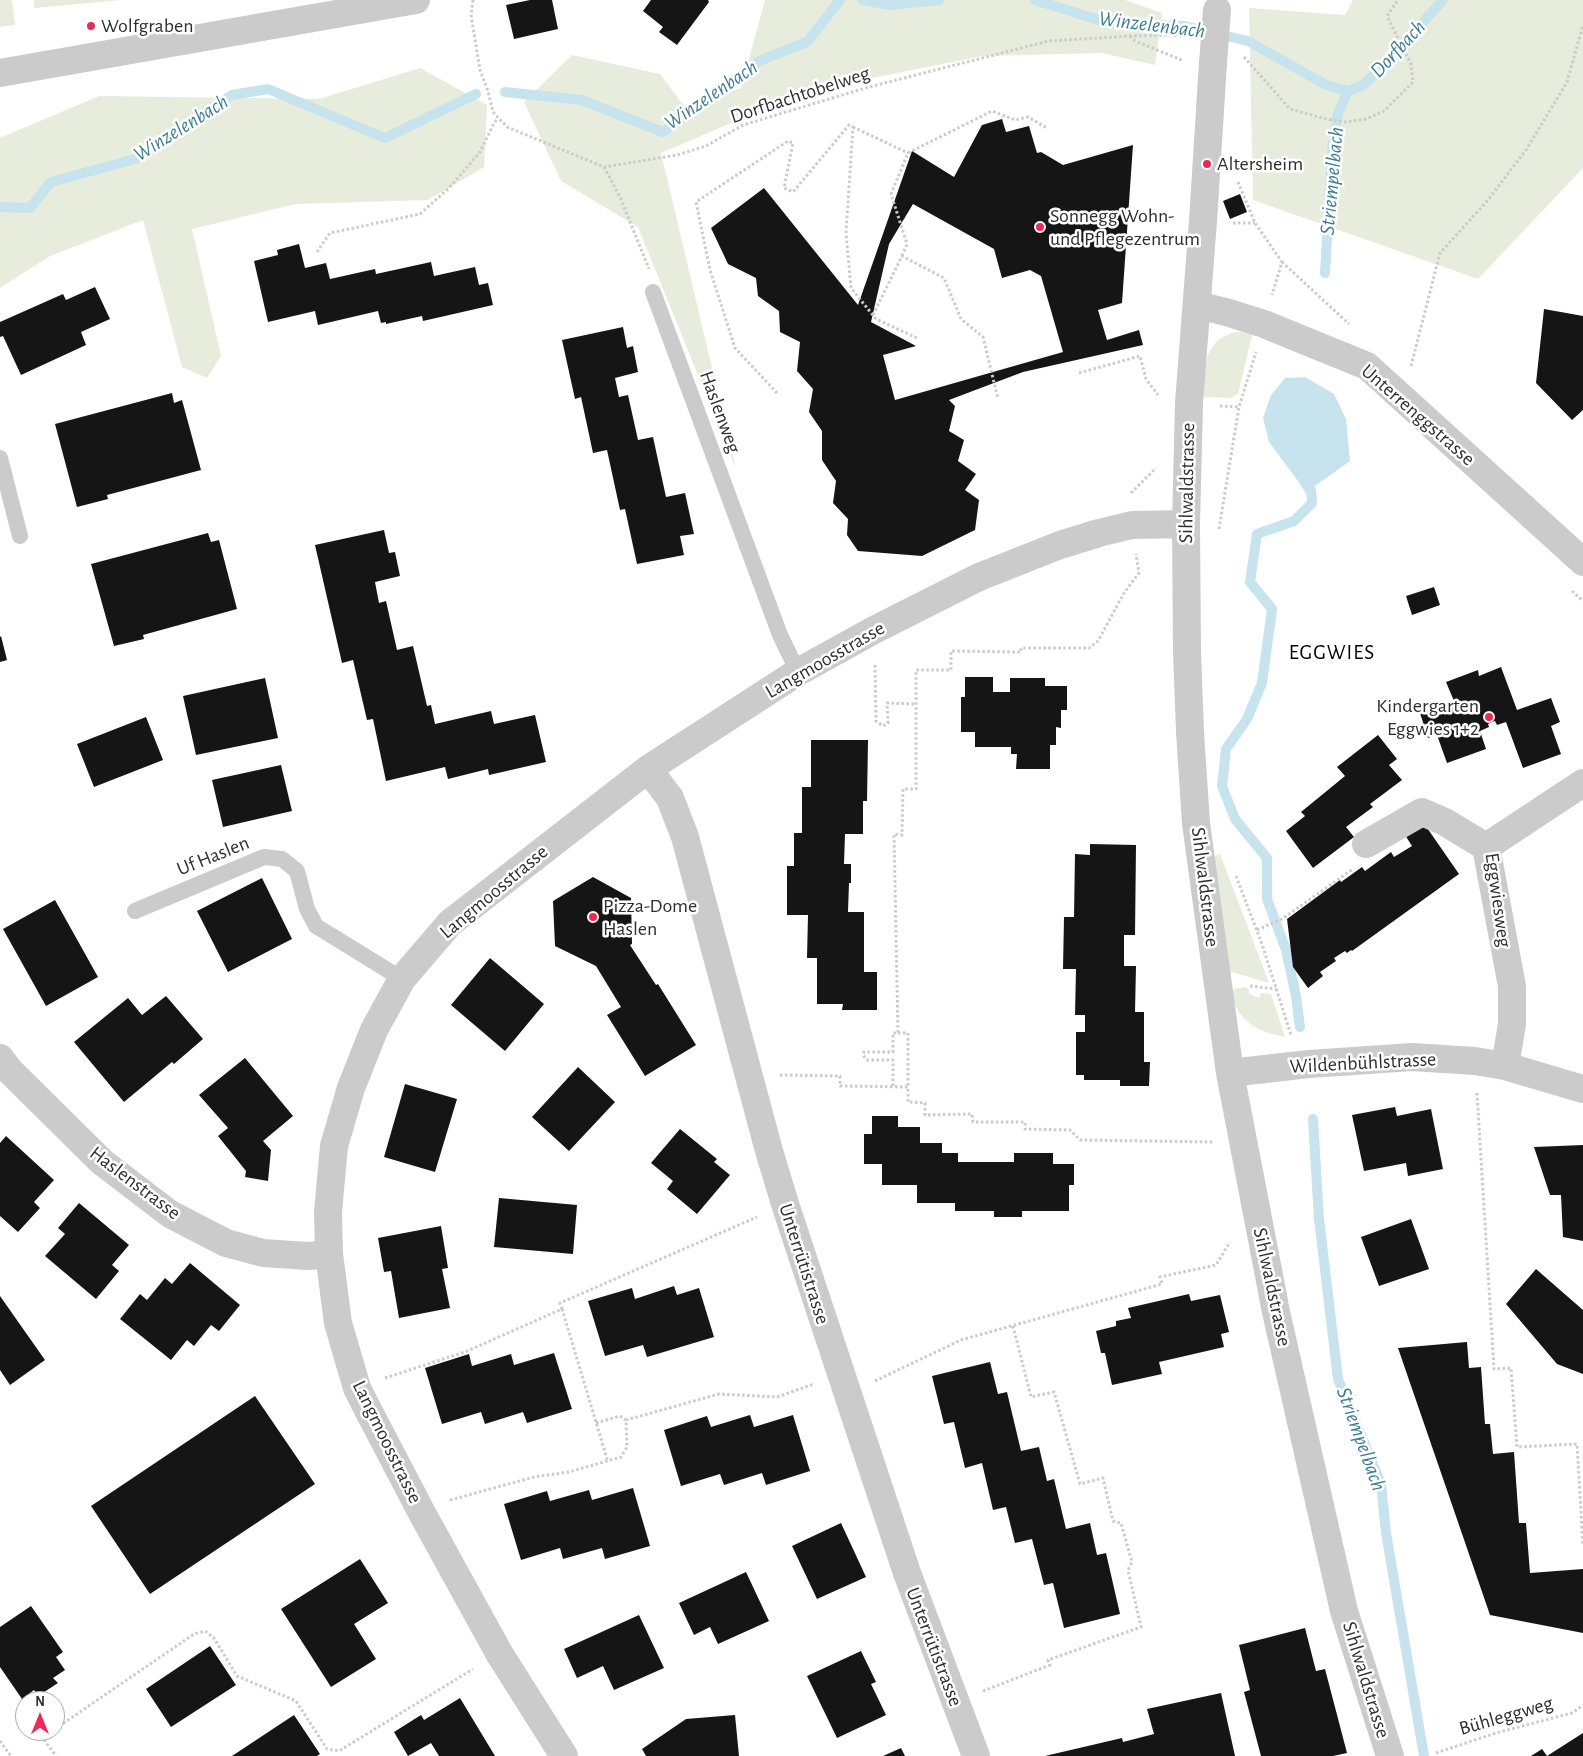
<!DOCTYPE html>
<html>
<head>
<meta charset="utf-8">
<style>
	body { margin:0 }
	#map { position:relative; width:1583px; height:1756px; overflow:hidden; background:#fff; font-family:"Alegreya Sans",sans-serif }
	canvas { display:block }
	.north { position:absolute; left:15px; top:1691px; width:50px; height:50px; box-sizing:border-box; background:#fff; border:1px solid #ababab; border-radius:50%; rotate:0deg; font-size:14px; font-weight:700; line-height:20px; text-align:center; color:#2e2e2e }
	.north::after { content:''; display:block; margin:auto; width:18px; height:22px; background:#eb2b53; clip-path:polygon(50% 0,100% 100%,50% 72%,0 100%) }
</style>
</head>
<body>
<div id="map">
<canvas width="1583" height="1756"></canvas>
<div class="north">N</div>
</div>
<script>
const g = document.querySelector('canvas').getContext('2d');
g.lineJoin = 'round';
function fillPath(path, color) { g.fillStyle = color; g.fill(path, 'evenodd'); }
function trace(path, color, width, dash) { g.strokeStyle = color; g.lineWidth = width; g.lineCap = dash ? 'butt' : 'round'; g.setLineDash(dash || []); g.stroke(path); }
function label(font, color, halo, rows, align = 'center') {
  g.font = font + ' "Alegreya Sans",sans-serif'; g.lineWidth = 5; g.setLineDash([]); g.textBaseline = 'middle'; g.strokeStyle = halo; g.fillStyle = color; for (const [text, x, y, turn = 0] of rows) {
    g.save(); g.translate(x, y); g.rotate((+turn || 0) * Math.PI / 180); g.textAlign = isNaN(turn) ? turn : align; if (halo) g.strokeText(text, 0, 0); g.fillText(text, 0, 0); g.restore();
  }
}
fillPath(new Path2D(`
	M0,0h12l3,25 -15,2z
	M34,0h87l-87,8z
	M765,0h360l37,13 -7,52 -53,-12 -120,3 -114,23 -132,42 -75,32 75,316 -98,-242 -77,-46 -37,-79 48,-47 88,19 24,32 57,-18z
	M1353,0h230v168l-105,111 -225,-79 -4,-192 96,7z
	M420,68l67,37 -3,62 -56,33 -132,4 -104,25 29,127 -14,22 -25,-11 -39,-147 -93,36 -50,32v-150l99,-42 220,3z
	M1253,331l-15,63 -7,4 -29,-1c3,-25 0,-52 27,-63 7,-3 16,-2 24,-3z
	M1220,854l49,129 -40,-12 -16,-114z
	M1244,987l5,2v5l10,4 2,-5 10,1 14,43c-9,-2 -19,-4 -28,-9 -12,-6 -29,-25 -23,-39z`), '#e7ecdc');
fillPath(new Path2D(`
	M1305,377l29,17 12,25 4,42 -35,25v19l-3,-2 -14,-22 -29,-39 -6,-24 8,-23 14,-17z`), '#c7e3ed');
trace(new Path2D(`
	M862,0l28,5 49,-5
	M1035,0l73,23 77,3 63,15 78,44 22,6
	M1348,91l15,-6 13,-12 67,-73
	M505,92l77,8 81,32 98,-72 46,-18 33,-42
	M0,207l30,1 21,-26 84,-23 97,-64 36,-6 117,49 91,-44
	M1325,273l7,-123 6,-37 10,-22
	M1300,1027l-4,-31 -10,-46 -19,-51v-41l-32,-39 -13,-33 4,-37 21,-30 15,-36 10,-74 -22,-27 7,-48 37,-13 18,-18 -1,-13
	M1313,1119l6,100 19,160 43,105 5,49 38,223`), '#c7e3ed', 10);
fillPath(new Path2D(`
	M530,0h22l6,29 -44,10 -8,-34z
	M651,0h57l1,2 -32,43 -18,-13 4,-5 -20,-16z
	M1002,119l4,13 23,-6 8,27 4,-1 22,13 70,-20 -11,158 -24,7 9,30 32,-10 4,15 -120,27 -74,28 6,6 -6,25 15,9 -6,21 18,13 -11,16 14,10 -4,30 -53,26 -64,-5 -11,-16 1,-16 -15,-16 3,-22 -14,-21v-29l-13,-19 4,-23 -16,-18 3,-29 -20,-10 -1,-21 -21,-15 -2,-18 -28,-14 -17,-36 53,-40 94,117 54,-154 42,26 28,-52zM913,204l81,45 8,29 28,-8 11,6 22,76 -168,48 -12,-45 33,-9 -45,-24 18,-78z
	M1240,194l7,18 -17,7 -7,-18z
	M299,244l6,24 21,-5 4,16 45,-10 1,5 55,-12 3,14 41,-9 4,18 9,-2 5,22 -70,16 -1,-5 -36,8v-2l-5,1 -3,-12 -60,14 -3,-14 -47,11 -14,-61 24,-6 -1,-5z
	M95,287l15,32 -29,13 5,13 -65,30 -18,-39 -3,1v-15l63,-28 3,6z
	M1544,309l39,7v94l-11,10 -36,-37z
	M623,327l4,21 6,-2 5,26 -23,6 4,19 9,-2 10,45 15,-3 13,60 19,-4 9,41 -14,2 4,19 -47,9 -12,-55 -5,1 -13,-60 -14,3 -12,-56 -6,2 -13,-59z
	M172,393l2,10 8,-3 19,70 -94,25 1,4 -31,8 -22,-83z
	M384,530l5,23 6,-1 5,24 -25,6 4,21 7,-2 11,49 16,-4 14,60 4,-1 4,19 56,-13 3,13 41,-9 11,47 -57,13 -1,-6 -40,10 -3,-12 -59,14 -13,-62 -6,1 -14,-60 -11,3 -27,-118z
	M208,533l3,9 8,-2 18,69 -94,26 1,4 -30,7 -23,-82z
	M1434,587l6,18 -28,10 -6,-19z
	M1,636l6,24 -7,2v-25z
	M1501,667l16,43 34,-12 9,24 -9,4 10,28 -38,14 -17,-46 -9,3 -2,-4 -7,3 1,3 -9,4 6,18 -39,14 -10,-28 -9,3 -8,-25 34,-12 -8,-19 32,-12 1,6z
	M965,677h28v15h17v-14h35v8h22v24h-6v18l-5,-1v18h-6v24h-34l1,-15h-6v-7h-36v-15h-14v-35h4z
	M265,678l13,60 -82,17 -13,-59z
	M146,717l17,43 -69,27 -17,-43z
	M1378,735l19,24 -8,6 13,15 -32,24 3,3 -27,20 8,10 -41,31 -27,-37 19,-15 -4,-4 44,-36 -8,-9z
	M811,740h57l-1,61h-4v33h-18l-1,30h7v19h-2l-1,29h16v60h13v38h-35l1,-6h-26v-46h-10l1,-43h-21v-49h7v-33h8v-46h9z
	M281,765l11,46 -69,16 -11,-47z
	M1423,822l36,52 -107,77 -1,-1 -4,3 -2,-2 -11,7 2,3 -16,11 3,4 -15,12 -15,-21 -6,-48 53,-39 1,2 21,-15 3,4 26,-19 3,5 18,-11 -7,-11z
	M1090,844l46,1 -1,90h-11v31h12l-1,46h9v50h6l-1,24h-29v-6h-36v-5h-8v-43h9v-17h-10l1,-46h-13l1,-52h10l1,-63 15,1z
	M593,877l38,21 1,46 -2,1 26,40 2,-1 38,61 -51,31 -38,-61 14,-8 -25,-41 -41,-20 -2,-45z
	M262,878l30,61 -64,33 -31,-61z
	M55,900l43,77 -52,29 -43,-77z
	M490,958l54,46 -39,47 -54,-46z
	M166,996l37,43 -29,25 -2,-2 -48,40 -50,-60 54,-44 14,17z
	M245,1058l48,58 -30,25 8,9 -3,31 -23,-4 1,-6 -28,-35 10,-8 -29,-33z
	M578,1067l37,35 -46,49 -37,-34z
	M405,1084l52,15 -22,73 -51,-15z
	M1395,1107l2,9 34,-7 12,60 -35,7 -2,-13 -42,8 -12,-56z
	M872,1116h26v11h22v16h22v10h16v9h56v-9h39v11h21v21h-5v26h-47v6h-28v-6h-39v-8h-38v-18h-35v-21h-18v-30h8z
	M680,1129l37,30 -3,3 16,13 -33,39 -30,-25 6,-8 -22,-18z
	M6,1136l48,44 -20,22 6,6 -22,24 -18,-16v-73z
	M1583,1145v96l-20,-4 -2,-42h-11l-16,-48z
	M499,1198l78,7 -4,49 -79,-7z
	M79,1203l50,42 -17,20 7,6 -23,28 -51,-43 20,-22 -7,-6z
	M1411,1219l18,50 -50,17 -18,-49z
	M441,1226l7,42 -6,1 8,39 -51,10 -8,-47 -7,1 -6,-34z
	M190,1263l50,42 -21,26 -8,-6 -17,21 -7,-6 -16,20 -51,-41 20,-25 7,6 18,-22 7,6z
	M1536,1269l47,41v64l-26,-10 -51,-60z
	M674,1286l3,9 22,-7 15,49 -67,20 -4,-12 -38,11 -17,-55 44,-13 3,11z
	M1189,1294l2,7 29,-6 9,37 -8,2 3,13 -65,15 3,12 -50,11 -7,-32h-4l-5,-22 20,-5v-5l15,-3 -3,-10z
	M0,1296l45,64 -35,25 -10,-15z
	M1467,1342l2,26 12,-1 4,57h5l3,30 21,-2 5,71h7l4,50 53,-4v64l-93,-18 -92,-267z
	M554,1353l18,56 -45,14 -4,-11 -38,12 -4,-12 -39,12 -17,-56 44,-14 3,12 39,-12 3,11z
	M990,1362l8,32 9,-2 14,59 18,-4 8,34 7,-2 12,50 24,-6 7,32 9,-2 14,61 -56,14 -11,-45 -9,2 -12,-46 -17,4 -9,-36 -13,3 -11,-47 -17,5 -11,-46 -10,2 -12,-48z
	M255,1396l60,88 -165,110 -59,-88z
	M750,1415l4,12 39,-12 17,56 -44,14 -4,-12 -38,12 -4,-11 -39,12 -17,-56 43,-14 4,11z
	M633,1488l17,58 -45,13 -3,-11 -39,11 -3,-11 -39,12 -17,-56 43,-13 3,10 39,-11 3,10z
	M841,1523l25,54 -49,22 -25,-53z
	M360,1559l28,44 -34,21 22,35 -45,28 -50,-78z
	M746,1572l23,49 -51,23 -8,-17 -16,8 -15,-32z
	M31,1606l32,46 -7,5 9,13 -12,8 5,5 -20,13 -4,-6 -12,9 -22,-32v-40z
	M639,1615l25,53 -50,22 -11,-24 -26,12 -13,-29z
	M1305,1628l11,43 9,-2 22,84 -14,3h-72l-17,-64 6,-2 -11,-45z
	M210,1646l26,39 -65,42 -25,-38z
	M861,1651l15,31 -5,2 15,31 -49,23 -30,-62z
	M1221,1693l14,63h-190l77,-18 1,4 31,-8 -7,-25z
	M460,1698l35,58h-56l-8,-13 -23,13 -14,-24 27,-17 3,5z
	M294,1715l26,39 -3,2h-85z
	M735,1715l4,41h-93l-4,-7 44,-30z
	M1583,1733v23h-52l11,-7 5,7z
	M901,1748l4,8h-22z`), '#151515');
trace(new Path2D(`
	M473,0l-2,15 9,55 8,21 5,21 14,15 97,40 73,-12 29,-9 37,-21 126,-38 180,-46 81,-5 41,-1 13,2
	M1130,36l5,5 49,20
	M1244,57l46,52 36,10 20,3 20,-3 18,-8 29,-29 -2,-18 -24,-48 11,-16
	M853,127l55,26
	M604,167l16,30 29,72
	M1238,182l17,41 27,39 -10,33
	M1233,223h22
	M317,252l13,-19 90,-19 29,-26 31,-36 14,-29 4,-5
	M902,256l5,-12 -16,-50 17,-41 84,-42 23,9 13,-3 19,11
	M1282,262l67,62
	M873,315l29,-59 42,22 17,41 22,18 15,62
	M1411,366l29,-113 48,-53 38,-50 41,-68 16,-57
	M1079,373l61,-17 6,23 12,16
	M777,393l-42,-45 -25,-78 -14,-68 92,-61 5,2 -9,45 9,4 56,-67 4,2 -7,106 5,55 25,31 41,19
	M1220,406l19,1
	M1131,493l25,-25
	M1219,529l20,-122 17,-55
	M1572,591l11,10
	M875,665l1,56 7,5 5,-3 -1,-20 29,1
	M1236,876l26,68 29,91
	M1257,930l25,-11 71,-50
	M1250,986l26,3
	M898,1033h10v54
	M780,1075l60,1v10l68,1v15l17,1v12l47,-1 1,8h52v7l45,1 10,10 134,2
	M893,1086v-26h-26l-4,-5 1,-3h29v-19h5l-4,-199 8,1 1,-46h13v-119h35v-19l70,1v-4h68l9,-7 26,-48 15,-20 -3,-19
	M1477,1093l17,276 17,-1 6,79 60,-3 6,102
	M562,1309l46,153
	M385,1378l80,-26 97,-43 -2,-6 197,-86
	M875,1381l86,-41 201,-56 -2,-7 56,-12 14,-23
	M596,1423l24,-7 6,4
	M450,1500l84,-23 35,-5 52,-15 6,-10 -1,-27 93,-26 58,3 37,-13
	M983,1691l67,-26 -2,-5 93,-33 -13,-57 4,-8 -11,-39 -8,-2 -10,-43 -23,6 -26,-92 -23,5 -18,-71
	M55,1729l139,-95 11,-3 9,7 23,38 59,25 31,48 12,2 134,-82
	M52,1731l-10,6 14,19
	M0,1741l11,15
	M1436,1753l60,-20 76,-20 11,-8`), '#cbcbcb', 3, [2.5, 2.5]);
trace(new Path2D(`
	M653,292l127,343 18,37
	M0,458l20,78
	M135,911l129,-54 18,2 15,12 10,38 9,17 86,53`), '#cbcbcb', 16);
trace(new Path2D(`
	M1213,63l-10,158 -14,182 -3,121 1,127 3,81 6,91 34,250 46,239 68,299 46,145
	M0,73l416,-73
	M1197,305l29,7 38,12 103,42 216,196
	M648,769l22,29 15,39 84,314 17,56 121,366 69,183
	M1366,844l56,-32 23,10 41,25
	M1486,847l26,139v38l-7,42
	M1486,847l97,-64
	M0,1058l10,13 92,91 68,52 56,29 37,10 45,3 21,-2
	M1230,1073l79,-9 103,-7 63,4 30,5 78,23
	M564,1756l-65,-103 -76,-138 -57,-109 -9,-18 -19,-65 -9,-69 -1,-42 6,-66 17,-58 23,-58 28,-51 48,-56 198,-154 150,-97 76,-42 105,-53 81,-32 39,-12 33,-8 54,-1`), '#cbcbcb', 28);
trace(new Path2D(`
	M1213,63l4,-53`), '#cbcbcb', 28);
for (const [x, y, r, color] of [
	[91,26,5,"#eb2b53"],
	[1207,164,5,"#eb2b53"],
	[1040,227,5,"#eb2b53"],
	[1489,717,5,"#eb2b53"],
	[593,917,5,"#eb2b53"]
]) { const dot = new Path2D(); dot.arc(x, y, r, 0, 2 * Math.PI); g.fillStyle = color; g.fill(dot); trace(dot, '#fff', 2); }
label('20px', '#2e2e2e', '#fff', [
	["Wolfgraben",101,26],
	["Altersheim",1217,164],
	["Sonnegg Wohn-",1050,216],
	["und Pflegezentrum",1050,239],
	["Kindergarten",1479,706,"right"],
	["Eggwies 1+2",1479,729,"right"],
	["Pizza-Dome",603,906],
	["Haslen",603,929]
], 'left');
label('20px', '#2e2e2e', '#fff', [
	["Dorfbachtobelweg",800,95,-18],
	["Haslenweg",720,412,70],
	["Unterrenggstrasse",1418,415,41],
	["Sihlwaldstrasse",1187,483,-89],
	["Langmoosstrasse",825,660,-30],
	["Uf Haslen",213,856,-22],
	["Sihlwaldstrasse",1205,887,83],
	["Langmoosstrasse",494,892,-40],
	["Eggwiesweg",1498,900,82],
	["Wildenbühlstrasse",1363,1063,-3],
	["Haslenstrasse",135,1183,37],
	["Unterrütistrasse",804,1264,72],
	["Sihlwaldstrasse",1272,1287,78],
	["Langmoosstrasse",387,1442,64],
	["Unterrütistrasse",934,1647,69],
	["Sihlwaldstrasse",1366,1680,73],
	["Bühleggweg",1506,1716,-16]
]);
label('italic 21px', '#3a7d93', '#fff', [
	["Winzelenbach",1152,25,7],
	["Dorfbach",1398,49,-47],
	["Winzelenbach",711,95,-34],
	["Winzelenbach",181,128,-32],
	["Striempelbach",1332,181,-85],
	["Striempelbach",1361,1439,70]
]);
g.letterSpacing = '1px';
label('21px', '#000', '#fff', [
	["EGGWIES",1332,653]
]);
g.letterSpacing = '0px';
</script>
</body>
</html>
